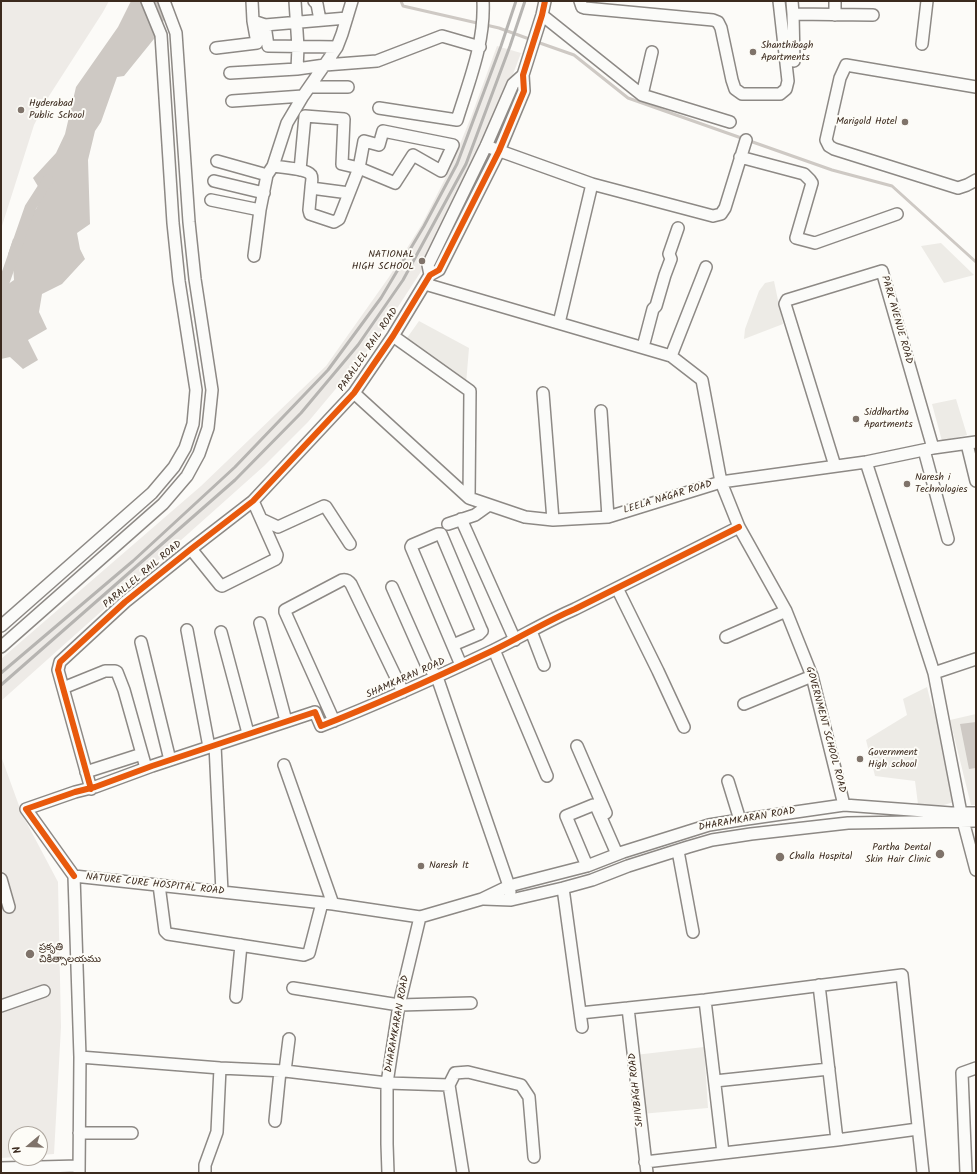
<!DOCTYPE html>
<html>
<head>
<meta charset="utf-8">
<style>
	body { margin:0 }
	#map { position:relative; width:977px; height:1174px; overflow:hidden; background:#fcfbf8; font-family:Kalam,sans-serif }
	canvas { display:block }
	.frame { position:absolute; inset:0; border:2px solid #3b2a1e; pointer-events:none }
	.north { position:absolute; left:8px; top:1126px; width:40px; height:40px; box-sizing:border-box; background:#fdfcf7; border:1px solid #afa8a0; border-radius:50%; rotate:251deg; font-size:11px; font-weight:700; line-height:16px; text-align:center; color:#3b2a1e }
	.north::after { content:''; display:block; margin:auto; width:14px; height:18px; background:#7f736a; clip-path:polygon(50% 0,100% 100%,50% 72%,0 100%) }
</style>
</head>
<body>
<div id="map">
<canvas width="977" height="1174"></canvas>
<div class="frame"></div>
<div class="north">N</div>
</div>
<script>
const g = document.querySelector('canvas').getContext('2d');
g.lineJoin = 'round';
function fillPath(path, color) { g.fillStyle = color; g.fill(path, 'evenodd'); }
function trace(path, color, width, dash) { g.strokeStyle = color; g.lineWidth = width; g.lineCap = dash ? 'butt' : 'round'; g.setLineDash(dash || []); g.stroke(path); }
function label(font, color, halo, rows, align = 'center') {
  g.font = font + ' Kalam,"Noto Sans Telugu",sans-serif'; g.lineWidth = 4; g.setLineDash([]); g.textBaseline = 'middle'; g.strokeStyle = halo; g.fillStyle = color; for (const [text, x, y, turn = 0] of rows) {
    g.save(); g.translate(x, y); g.rotate((+turn || 0) * Math.PI / 180); g.textAlign = isNaN(turn) ? turn : align; if (halo) g.strokeText(text, 0, 0); g.fillText(text, 0, 0); g.restore();
  }
}
fillPath(new Path2D(`
	M1,1h108l-6,11 -54,84 -15,29 -33,104z
	M497,46l24,7 -29,77 -38,81 -32,59 -47,72 -67,80 -44,44 -263,235v-42l200,-173 125,-120 63,-89 33,-53 27,-53 22,-54z
	M1,756l21,58 36,68 3,145 -7,127 -14,1v-21h-24v23l-15,1z`), '#eeebe7');
fillPath(new Path2D(`
	M941,243l33,32 -30,8 -23,-37z
	M774,281l9,43 -39,15 1,-10 14,-38 6,-8z
	M419,321l50,27 -3,36 -59,-46z
	M956,399l11,36 -25,6 -10,-37z
	M927,687l4,16 10,25 13,74 -35,10 -4,-31 -40,-5 -9,-36 41,-25 -4,-16z
	M976,714v91h-5l-21,-85z
	M704,1047l4,61 -67,6 -6,-59z`), '#edebe6');
fillPath(new Path2D(`
	M131,1h41l-14,33 -34,42 -7,1 -16,45 -6,9 -7,29 2,64 -13,9 3,16 5,10 -23,25 -20,10 -3,18 8,17 -19,11 10,20 -15,9 -13,-12 -9,2v-70l13,-9 -1,-16 -5,-10 5,-15 10,-5 6,-14 -5,-5 12,-6 5,-11 -2,-10 -6,-10 23,-25 9,-19 11,-47 42,-60z
	M976,722v46l-7,1 -9,-45z`), '#cec9c4');
trace(new Path2D(`
	M401,1l2,5 96,22 33,12
	M537,42l37,13 54,43 204,72 60,16 84,76`), '#cec9c4', 3);
trace(new Path2D(`
	M1,291l29,-83 18,-28`), '#cec9c4', 11);
const minor = new Path2D(`
	M295,1l3,46 -1,22
	M314,1l3,3 3,16
	M580,1l2,6 3,1 128,12 5,2 3,6 11,52 3,9 7,5h38l6,-5 2,-8 -9,-80
	M792,1l1,13 1,47
	M835,1v14
	M793,14l80,1
	M542,15l100,80 88,27
	M253,21l12,4 82,-7
	M265,25l3,21 69,1
	M922,44l5,-43
	M216,48l41,-5 -4,-22 -1,-20
	M230,73l67,-4 28,-4 52,-4 65,-25 38,11
	M310,87h38
	M976,87l-130,-22 -6,13 -14,62 3,6 5,3 124,39 9,-3 9,-5
	M642,95l10,-43
	M232,101l71,-5
	M379,108l78,12c12,-39 28,-77 26,-119
	M486,146l106,38 121,32 8,-2 4,-6 21,-68
	M740,157l64,17 6,6 2,3 -16,55 19,5 82,-29
	M217,161l50,14
	M273,166c8,1 34,3 38,9 2,3 0,9 0,13l38,5
	M300,170l5,-54 39,3 -2,45 17,4 36,15 18,-28 28,16 12,-26 -70,-14 -4,14 -15,-4 -5,27 -20,51 -5,3 -24,-8 -1,-4 2,-22
	M214,181l50,12
	M211,200l49,10
	M254,256l6,-46 7,-35 6,-9 14,-43 16,-27 34,-49 5,-13 10,-33
	M430,275l-2,-10 58,-119 27,-62 10,-9
	M425,284l246,72 31,24 19,102 18,45 47,84 26,65 32,129
	M559,323l33,-139
	M393,336l77,55 -1,107
	M643,347l10,-38 3,-3 9,-31 6,-16 -2,-5 9,-26
	M671,356l35,-89
	M354,393l115,105 56,19 28,3 55,-3 113,-35 145,-20 67,-14 43,-6
	M543,393l10,127
	M601,411l7,106
	M967,444l9,37
	M924,450l24,89
	M866,462l68,211 27,140 15,57
	M835,466l-50,-162 2,-4 95,-29 51,177
	M261,519l17,8 46,-21 2,1 24,37
	M461,519l54,121
	M448,524l27,-9 14,-10
	M191,549l29,36 2,1 54,-27 1,-4 -24,-54
	M392,587l34,77 11,13 72,209 1,6
	M617,588l41,83 26,56
	M260,623l26,98
	M1,626l151,-133 22,-26 11,-19 8,-24 3,-34 -17,-109 -6,-58 -12,-188 -14,-34
	M187,630l22,117
	M531,631l13,34
	M221,632l27,101
	M726,637l60,-26
	M141,642l29,118
	M453,645l26,-11 3,-3 -1,-2 -40,-95h-3l-26,11 -1,2 50,118
	M1,647l162,-143 24,-28 12,-22 9,-26 4,-38 -17,-111 -6,-57 -13,-189 -12,-32
	M494,650l53,126
	M934,673l42,-14
	M63,688l42,-17h10l2,1 7,18 22,78
	M744,704l68,-28
	M334,721l-49,-109v-2l57,-30c4,-1 6,0 9,4l52,108
	M215,745l7,147
	M577,746l29,67
	M284,765l49,139
	M86,772l56,-18
	M728,781l12,39
	M91,789l-33,-119 2,-8 65,-60 66,-53 62,-48 101,-108 39,-57 37,-61 9,-5 60,-119 25,-60 -1,-16 19,-60 3,-14
	M678,851l15,81
	M587,866l-21,-50 27,-11 3,1 21,48
	M74,876l-48,-67 49,-17 20,-5 57,-21 163,-54 6,14c59,-23 116,-49 173,-76 27,-13 53,-29 81,-41l164,-82
	M1,879l8,28
	M159,885l6,46 3,3 136,21 5,-2 13,-50
	M563,888l19,139
	M484,899l27,1 52,-12 29,-8 36,-14 60,-19 24,-7 39,-6 97,-11 128,-2
	M819,985l18,155
	M293,988l106,17 72,-2
	M236,997l5,-52
	M705,1000l18,153
	M1,1006l43,-15
	M628,1008l19,165
	M580,1013l125,-13 197,-25 21,198
	M80,1057l140,11 65,3 102,12 62,2
	M285,1071l4,-32
	M715,1081l114,-12
	M275,1121l5,-50
	M79,1133h53
	M645,1162l192,-22 81,-11
	M1,1168l78,-2
	M79,1173l1,-116 -6,-181 259,28 87,13
	M205,1173v-8l12,-33 3,-64
	M388,1173l-1,-29v-61l12,-78 21,-88 62,-18 27,-13 78,-20 36,-14 86,-27 31,-5 104,-15 107,8h25
	M463,1173l-14,-88 6,-12 13,-1 53,13 8,12 5,60
	M966,1173l-4,-100 14,-5`);
trace(minor, '#8d8985', 14);
trace(minor, '#fbfbf9', 11);
trace(new Path2D(`
	M1,673l132,-112 102,-94 93,-97 53,-72 43,-72 33,-62 44,-118 15,-45
	M1,685l234,-205 66,-67 57,-68 45,-65 63,-116 44,-118 15,-45`), '#b6b4b1', 3);
trace(new Path2D(`
	M91,789l-33,-119 2,-8 65,-60 66,-53 62,-48 101,-108 39,-57 37,-61 9,-5 60,-119 25,-60 -1,-16 19,-60 3,-14
	M74,876l-48,-67 49,-17 20,-5 57,-21 163,-54 6,14c59,-23 116,-49 173,-76 27,-13 53,-29 81,-41l164,-82`), '#e8590c', 6);
for (const [x, y, r, color] of [
	[753,52,4,"#7f736a"],
	[21,110,4,"#7f736a"],
	[905,122,4,"#7f736a"],
	[422,261,4,"#7f736a"],
	[856,419,4,"#7f736a"],
	[907,484,4,"#7f736a"],
	[860,759,4,"#7f736a"],
	[940,854,5,"#7f736a"],
	[780,857,5,"#7f736a"],
	[421,866,4,"#7f736a"],
	[30,954,5,"#7f736a"]
]) { const dot = new Path2D(); dot.arc(x, y, r, 0, 2 * Math.PI); g.fillStyle = color; g.fill(dot); trace(dot, '#fdfcf7', 1.5); }
label('10px', '#3b2a1e', '#fdfcf7', [
	["Shanthibagh",761,46],
	["Apartments",761,58],
	["Hyderabad",29,104],
	["Public School",29,116],
	["Marigold Hotel",897,122,"right"],
	["NATIONAL",414,255,"right"],
	["HIGH SCHOOL",414,267,"right"],
	["Siddhartha",864,413],
	["Apartments",864,425],
	["Naresh i",915,478],
	["Technologies",915,490],
	["Government",868,753],
	["High school",868,765],
	["Partha Dental",931,848,"right"],
	["Skin Hair Clinic",931,860,"right"],
	["Challa Hospital",789,857],
	["Naresh It",429,866],
	["ప్రకృతి",39,948],
	["చికిత్సాలయము",39,960]
], 'left');
label('10px', '#3b2a1e', '#fdfcf7', [
	["PARK AVENUE ROAD",896,320,74],
	["PARALLEL RAIL ROAD",369,350,-56],
	["LEELA NAGAR ROAD",668,498,-17],
	["PARALLEL RAIL ROAD",143,575,-40],
	["SHAMKARAN ROAD",406,679,-24],
	["GOVERNMENT SCHOOL ROAD",825,730,75],
	["DHARAMKARAN ROAD",747,820,-10],
	["NATURE CURE HOSPITAL ROAD",155,885,6],
	["DHARAMKARAN ROAD",398,1024,-80],
	["SHIVBAGH ROAD",637,1090,-96]
]);
</script>
</body>
</html>
